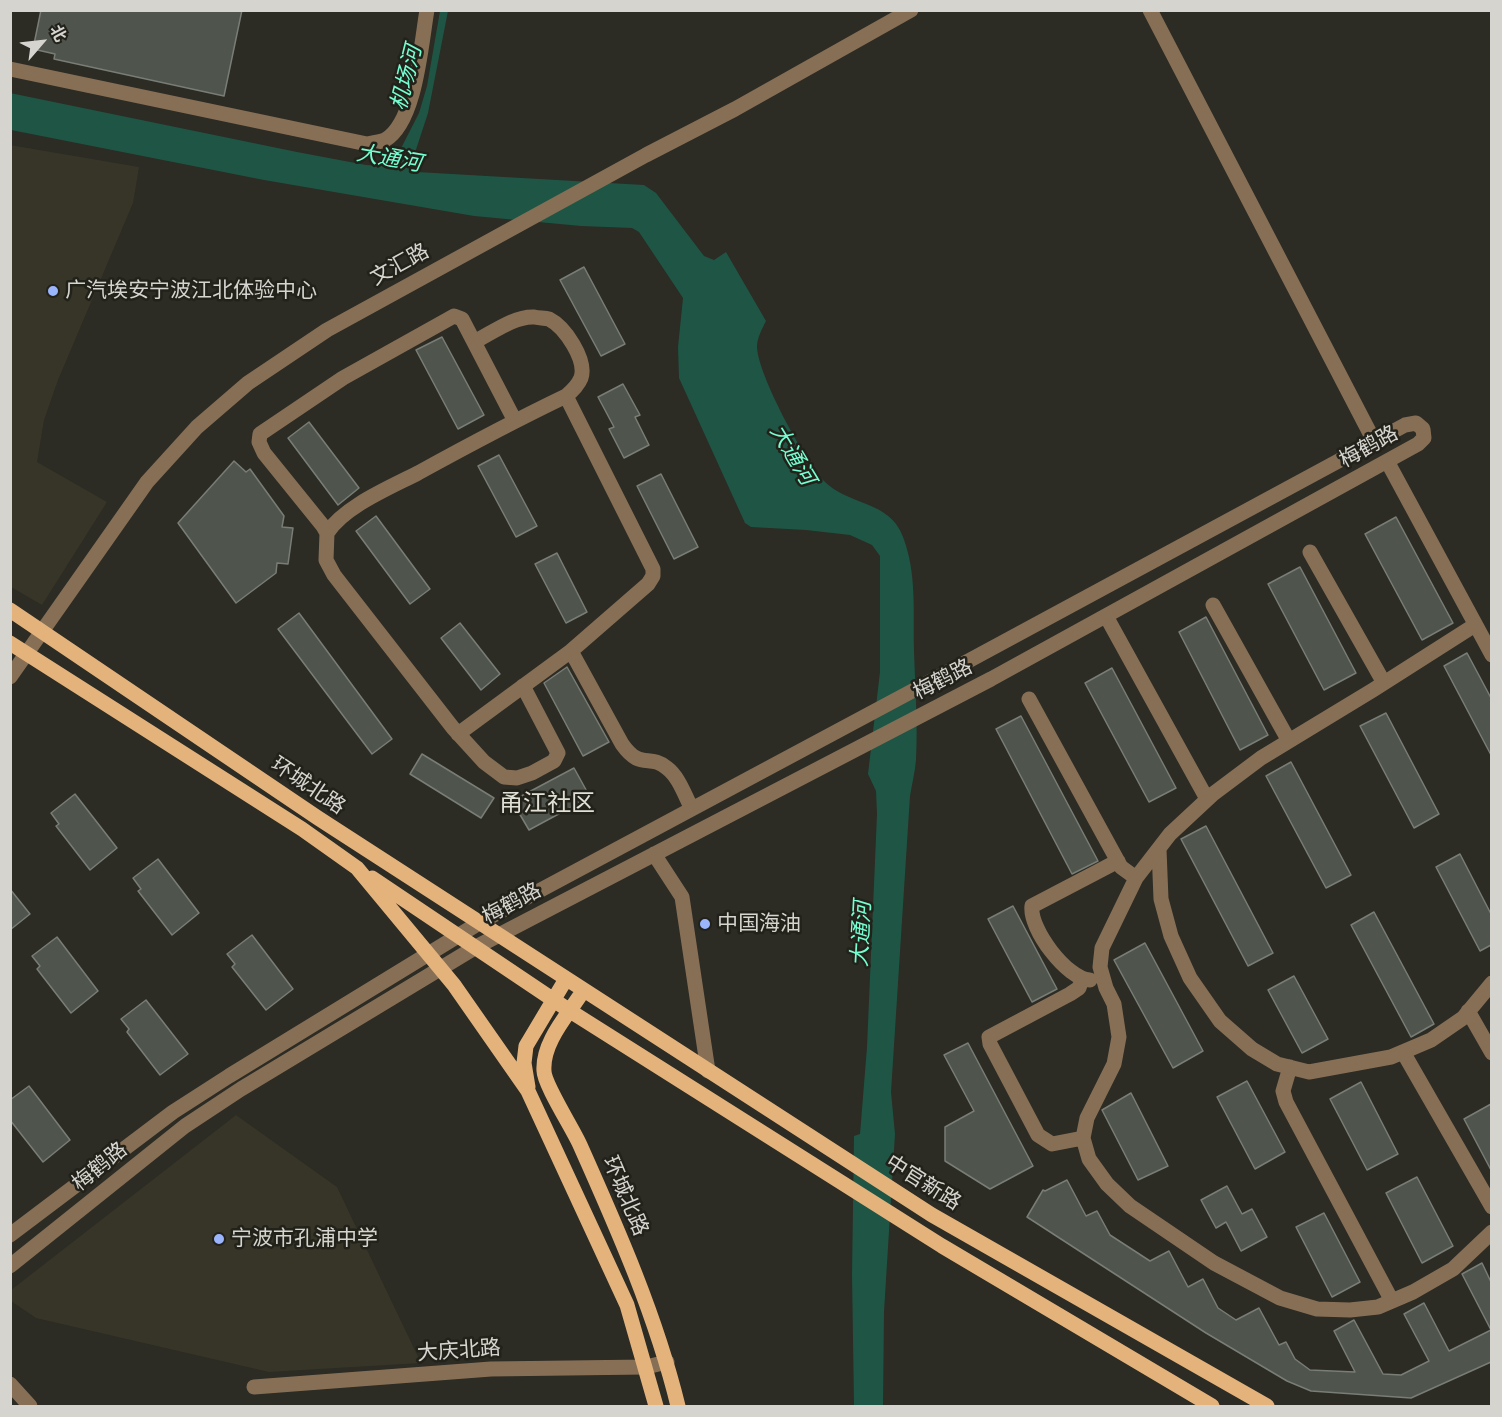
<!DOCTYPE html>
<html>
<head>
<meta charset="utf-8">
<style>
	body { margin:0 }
	#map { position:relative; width:1502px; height:1417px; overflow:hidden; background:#2c2b24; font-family:Karla,"Noto Sans SC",sans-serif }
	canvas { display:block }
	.frame { position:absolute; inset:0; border:12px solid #d5d4cf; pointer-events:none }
	.north { position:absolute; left:12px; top:12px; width:60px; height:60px; -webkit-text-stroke:4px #22221a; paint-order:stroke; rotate:62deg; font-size:16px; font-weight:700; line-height:24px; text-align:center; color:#d5d4cf }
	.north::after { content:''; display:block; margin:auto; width:21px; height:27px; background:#d5d4cf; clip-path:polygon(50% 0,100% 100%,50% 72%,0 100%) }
</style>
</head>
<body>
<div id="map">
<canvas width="1502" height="1417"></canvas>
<div class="frame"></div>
<div class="north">北</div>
</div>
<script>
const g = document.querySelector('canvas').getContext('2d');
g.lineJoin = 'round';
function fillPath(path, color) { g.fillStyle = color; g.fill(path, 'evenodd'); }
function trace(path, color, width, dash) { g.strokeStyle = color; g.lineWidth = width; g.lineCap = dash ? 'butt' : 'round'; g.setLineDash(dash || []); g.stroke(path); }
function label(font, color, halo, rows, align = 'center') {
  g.font = font + ' Karla,"Noto Sans SC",sans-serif'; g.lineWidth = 5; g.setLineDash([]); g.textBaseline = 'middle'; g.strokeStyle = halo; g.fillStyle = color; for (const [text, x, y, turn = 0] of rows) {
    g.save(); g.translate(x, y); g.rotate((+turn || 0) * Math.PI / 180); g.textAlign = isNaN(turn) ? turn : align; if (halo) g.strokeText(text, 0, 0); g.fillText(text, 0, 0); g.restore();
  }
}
fillPath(new Path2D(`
	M10,145l129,22 -6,36 -75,177 -14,40 -7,42 70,40 -65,103 -31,-18z
	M236,1115l101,72 84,176 -152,9 -233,-54 -25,-17v-11z`), '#373528');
fillPath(new Path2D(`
	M440,11h8l-20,102 -16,49 5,10 227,13 12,8 48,63 10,4 12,-8 40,69c-4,8 -9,17 -9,26 1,28 47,113 67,134 24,25 66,19 79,56 14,36 10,75 11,113 1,36 4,73 2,110 -1,12 -4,24 -6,36l-19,296 4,42 -11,178 -1,94h-29l-2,-132 2,-138 6,-2 7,-87 10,-233 -1,-23 -8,-17 12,-102v-116l-8,-11 -22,-10 -44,-5 -55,-3 -6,-4 -66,-145 -1,-31 5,-49 -44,-66 -7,-4 -51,-2 -107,-10 -210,-36 -253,-50 -1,-37 287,59 69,13 19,1 9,-4 25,-49 8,-27z`), '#1f5544');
const building = new Path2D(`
	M41,10h201l-18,86 -170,-37 1,-5 -22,-5z
	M584,267l41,77 -24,12 -41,-76z
	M442,337l42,78 -26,14 -42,-79z
	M623,384l17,31 -5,2 14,28 -25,13 -15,-29 5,-2 -16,-30z
	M309,422l50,66 -21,17 -50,-67z
	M499,455l38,71 -21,11 -38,-71z
	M234,461l12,11 4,-3 34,47 -2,11 11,1 -5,36 -11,-1 -1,10 -40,30 -58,-80z
	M661,474l37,73 -24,12 -37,-73z
	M376,516l54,73 -20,15 -54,-73z
	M1396,517l57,106 -31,17 -57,-106z
	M557,553l30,59 -21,11 -31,-59z
	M1300,567l56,106 -32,17 -56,-106z
	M299,613l93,126 -20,15 -94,-125z
	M1206,617l62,118 -28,15 -61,-118z
	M460,623l40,51 -19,16 -40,-52z
	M1467,653l24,45v57l-47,-89z
	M567,667l42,75 -26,14 -39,-73z
	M1112,668l64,120 -27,14 -64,-119z
	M1386,713l53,101 -25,14 -54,-102z
	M1021,716l77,145 -26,13 -76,-145z
	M422,754l72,44 -13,20 -71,-44z
	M1291,762l60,113 -25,13 -60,-112z
	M574,768l16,29 -61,33 -17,-29z
	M75,794l42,54 -27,22 -34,-44 3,-2 -8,-11z
	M1206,826l67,127 -25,13 -67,-127z
	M1460,854l31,60v31l-11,6 -44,-84z
	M158,859l41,54 -27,22 -34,-44 3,-2 -8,-11z
	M10,889l20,25 -20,16z
	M1013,906l44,83 -25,13 -44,-83z
	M1374,912l60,112 -23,13 -60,-112z
	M252,935l41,54 -27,21 -34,-43 3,-3 -8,-10z
	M57,937l41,54 -27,22 -34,-44 3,-3 -8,-10z
	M1145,943l58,108 -30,17 -59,-108z
	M1294,976l34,63 -26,14 -34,-63z
	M146,1000l42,54 -28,21 -33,-43 2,-3 -8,-10z
	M968,1043l65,123 -43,23 -45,-28v-34l29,-16 -30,-56z
	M1247,1081l38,71 -30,17 -38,-72z
	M1361,1082l37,72 -31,16 -37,-71z
	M29,1086l41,54 -27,22 -33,-42v-20z
	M1131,1093l37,73 -30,14 -36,-70z
	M1491,1104v66l-27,-51z
	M1417,1177l36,69 -31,17 -36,-70z
	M1067,1180l19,36 11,-5 13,24 40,26 19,-10 19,36 15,-8 15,29 18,12 23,-12 20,37 7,-3 9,17 15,11 45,2 -21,-41 20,-11 29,54 18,1 28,-14 -25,-47 20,-11 25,48 42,-21 -29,-56 20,-11 9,19v80l-80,36 -100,-7 -24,-10 -81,-48 -179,-116 16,-27 2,1z
	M1227,1186l15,28 10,-5 15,28 -26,14 -15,-29 -10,6 -15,-28z
	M1324,1213l36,69 -28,15 -36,-70z`);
fillPath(building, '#4f544d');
trace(building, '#787d75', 1.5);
trace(new Path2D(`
	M1150,10l224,431
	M10,69l357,75c6,-1 13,-2 18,-4 31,-18 36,-96 42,-130
	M515,421l-53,-102 -8,-3 -111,62 -83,56 -1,8 5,11 59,73 4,7 -1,27 8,15 119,153 31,34 20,15 13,1 15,-5 22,-12 4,-8 -35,-67
	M1387,461l105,194
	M327,533c18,-27 62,-45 91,-60 49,-27 98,-53 148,-77 5,-4 12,-11 15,-18 6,-18 -16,-51 -32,-59 -4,-1 -11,-1 -15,-2 -20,-1 -42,16 -60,25
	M1310,552l74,131
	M1213,605l76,136
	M1106,616l101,183
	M1475,625l-102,65 -112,68 -48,36 -43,40 -34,44 -34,70 -2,19 6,21 8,16 5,33 -5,27 -27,54 -4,20 6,21 18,25 23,22 84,57 66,35 37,11 33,1 28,-3 35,-15 40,-23 39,-37
	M571,651l51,93c19,27 27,9 45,24 12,9 18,28 25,41
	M10,677l137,-195 50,-55 51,-44 79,-53 319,-175 89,-46 176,-99
	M1029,699l92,168 15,11
	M458,734l113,-83 77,-67 5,-8v-7l-87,-173
	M1159,849l2,50 10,37 19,42 30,43 32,28 25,15 32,8 82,-15 40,-17 32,-22 29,-35
	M654,854l28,43 26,174
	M1082,979l-3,9 -9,6 -81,43 1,7 48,91 14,9 31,-6
	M1090,980c-23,-1 -61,-51 -58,-74l86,-45
	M1468,1011l24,42
	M1403,1052l89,155
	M1290,1067l-7,24 3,11 106,199
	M10,1235l163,-123 56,-36 250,-153 493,-264 433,-234 11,-2 7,6 1,9 -6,6 -427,235 -515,268 -235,142 -56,37 -175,140
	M10,1384l20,22
	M254,1387l237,-18 155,-2 21,-5`), '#876f56', 15);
trace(new Path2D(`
	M10,610l308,208 614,397 335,191
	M10,643l292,186 55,39 97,117 74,106 99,214 29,101
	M372,878l198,133 372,235 270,160
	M583,991c-15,24 -41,51 -39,80 0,13 29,58 36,74 38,85 76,171 98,261
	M528,1087l-4,-24 2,-17 40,-67`), '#e4b37c', 15);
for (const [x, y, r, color] of [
	[53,291,6,"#9bb5fd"],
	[705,924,6,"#9bb5fd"],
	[219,1239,6,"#9bb5fd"]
]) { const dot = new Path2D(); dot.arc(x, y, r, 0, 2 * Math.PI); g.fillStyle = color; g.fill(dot); trace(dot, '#22221a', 2); }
label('21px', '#d5d4cf', '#22221a', [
	["文汇路",400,265,-29],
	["梅鹤路",1369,447,-29],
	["梅鹤路",943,680,-27],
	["环城北路",308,786,34],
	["梅鹤路",512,904,-28],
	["梅鹤路",100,1167,-39],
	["中官新路",923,1183,32],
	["环城北路",625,1196,67],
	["大庆北路",459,1351,-4]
]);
label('21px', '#d5d4cf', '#22221a', [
	["广汽埃安宁波江北体验中心",65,291],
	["中国海油",717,924],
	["宁波市孔浦中学",231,1239]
], 'left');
label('italic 22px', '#75fed1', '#22221a', [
	["机场河",407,78,-76],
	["大通河",389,159,10],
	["大通河",792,455,59],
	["大通河",862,934,-87]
]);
label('24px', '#e1e0d6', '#22221a', [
	["甬江社区",547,804]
]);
</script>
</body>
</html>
